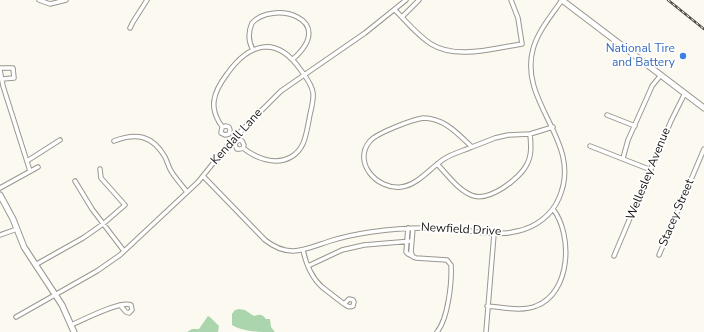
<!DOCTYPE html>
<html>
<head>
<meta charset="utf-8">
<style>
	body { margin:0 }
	canvas { display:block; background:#fcf9f1 }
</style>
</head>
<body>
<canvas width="704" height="332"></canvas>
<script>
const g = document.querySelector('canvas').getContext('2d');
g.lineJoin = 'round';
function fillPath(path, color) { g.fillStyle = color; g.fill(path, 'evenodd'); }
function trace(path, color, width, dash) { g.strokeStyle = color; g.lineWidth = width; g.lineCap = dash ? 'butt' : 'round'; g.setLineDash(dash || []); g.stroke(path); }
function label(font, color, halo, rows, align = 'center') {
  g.font = font + ' "Nunito Sans",sans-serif'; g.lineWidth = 3.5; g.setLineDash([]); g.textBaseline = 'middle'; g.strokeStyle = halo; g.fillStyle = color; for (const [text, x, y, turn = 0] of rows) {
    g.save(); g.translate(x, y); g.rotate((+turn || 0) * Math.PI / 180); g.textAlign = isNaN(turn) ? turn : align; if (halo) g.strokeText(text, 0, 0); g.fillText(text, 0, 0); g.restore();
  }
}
fillPath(new Path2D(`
	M239,309l6,1 9,6c6,-2 8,-2 12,3h4l1,8 4,5c-14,0 -33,0 -43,-7v-11l3,-4z
	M208,316l2,1 9,9 -1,6h-31l5,-3h7z`), '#abd6ad');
const minor = new Path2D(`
	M39,0l11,4 16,-4
	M395,10c11,11 22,25 36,34 26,16 63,4 91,0l-4,-26 -7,-18
	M402,17l17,-17
	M130,28l3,-6 14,-22
	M253,50c-5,-9 -5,-18 -1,-27 20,-23 87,-5 41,36
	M0,68h13l1,10 -12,1
	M0,70l3,16 27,85
	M607,115l28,11
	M423,118c21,0 34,15 49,29 -9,4 -19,6 -28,12 -14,9 -26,26 -43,28 -24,3 -49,-25 -31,-46 7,-8 41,-21 53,-23z
	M222,127l4,-1 3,1 1,3 -1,4 -4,1 -4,-2c0,-2 1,-4 1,-6 0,-2 -2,-3 -3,-5 -4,-7 -6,-14 -5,-21 1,-10 7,-19 13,-27 22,-31 49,-39 73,-5 5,7 12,15 13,24 1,9 -3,19 -4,27 -3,14 -4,29 -18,37 -16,9 -35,1 -48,-9l1,-3 -2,-4 -3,-1 -3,2 -1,3 2,4h3l3,-1
	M114,141c23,-9 39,-5 51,16 2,4 3,8 5,12 4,8 12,16 17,23
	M590,146l61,24
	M472,147l23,-9 13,-3 22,-1 23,-7
	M623,158l5,-18 21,-47 3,-7 9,-11
	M27,161l33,-21
	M437,164c10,10 20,25 34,31 17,8 49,-16 56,-31 5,-9 4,-20 3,-30
	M203,176l62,64c24,19 40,9 65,1 13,-4 27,-7 41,-9 27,-4 54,-5 81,-3 23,2 44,8 66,2 18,-4 34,-16 41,-33 25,-56 -41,-94 -26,-149 5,-18 18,-33 29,-49
	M75,181l17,28 32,42
	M0,188l38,-21
	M408,228l-2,24 2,2 8,4 31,2 4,5c1,17 -3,54 -14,67
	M0,235l17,-6
	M303,250c3,14 8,27 19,37l22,17c3,2 5,4 9,2l1,-4 -1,-2 -4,-1 -5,5
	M659,255l45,-106
	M614,256l57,-135 14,-28
	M413,257l-2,-5 2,-24
	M35,265l48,-27 20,-14 22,-19 -24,-27 -1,-9
	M308,266l34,-16 22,-5 48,-4
	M487,306c15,1 35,6 49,0 35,-13 37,-71 17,-97
	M16,317l81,-46 23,-16 78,-73 33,-41 50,-50 84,-58 41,-33
	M71,325c12,-5 50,-25 60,-20l1,5 -3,3 -3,-1 -6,-7
	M486,332l8,-98`);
const secondary = new Path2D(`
	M562,0l142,108
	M0,195l13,24 11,28 38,58 12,27`);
trace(minor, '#9a978f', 5.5);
trace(secondary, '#9a978f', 7);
trace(minor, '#fff', 3.5);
trace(secondary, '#fff', 5);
const rail = new Path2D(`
	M668,0l36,29`);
trace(rail, '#4e4c48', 2.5);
trace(rail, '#fff', 1, [3]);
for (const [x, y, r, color] of [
	[683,56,4,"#3f7fe0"]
]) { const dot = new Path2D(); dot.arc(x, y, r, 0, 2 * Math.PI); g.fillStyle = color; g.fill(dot); trace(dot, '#fff', 1.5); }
label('12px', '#366cbe', '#fff', [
	["National Tire",675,49],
	["and Battery",675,63]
], 'right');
label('12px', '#171613', '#fff', [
	["Kendall Lane",237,137,-48],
	["Wellesley Avenue",649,174,-68],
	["Stacey Street",677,213,-67],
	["Newfield Drive",461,230,3]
]);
</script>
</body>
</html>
